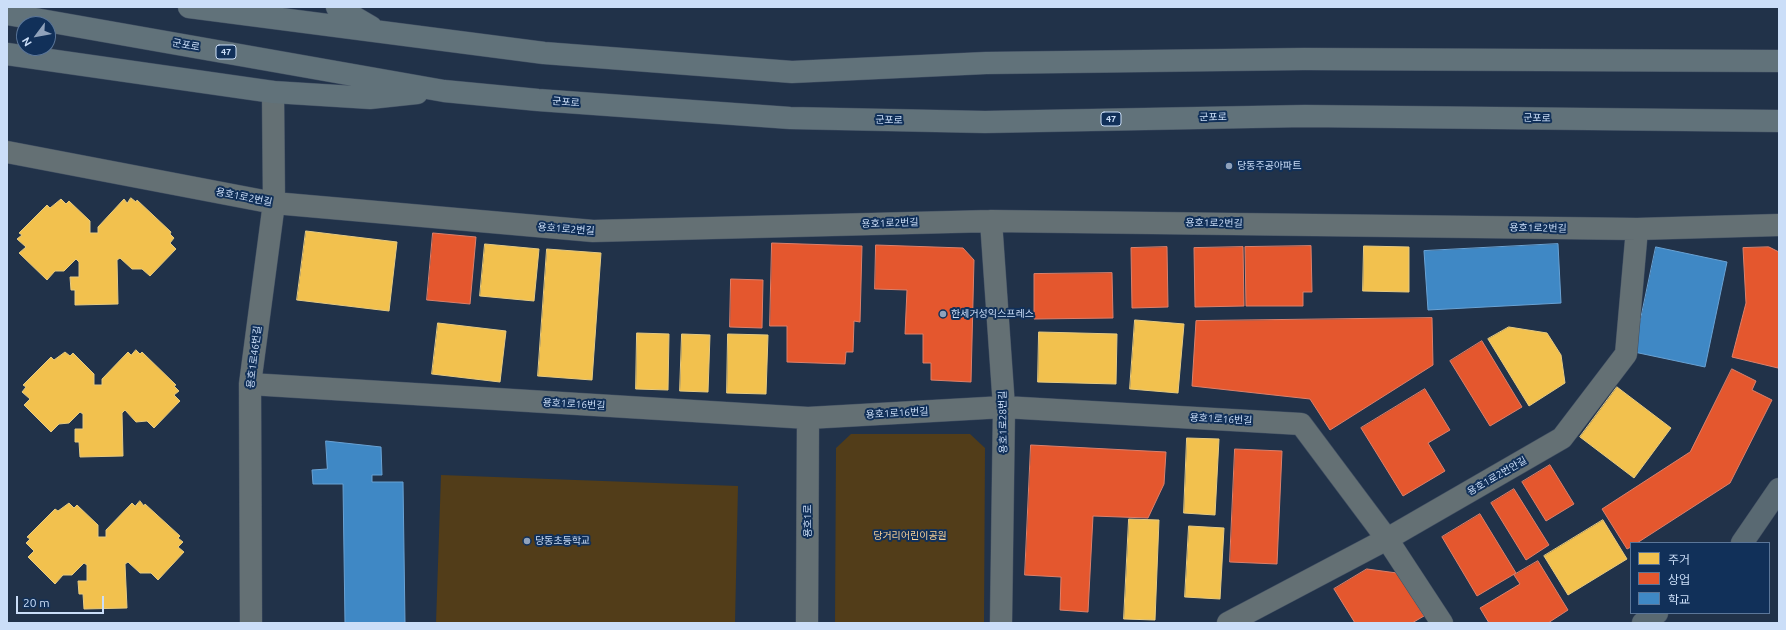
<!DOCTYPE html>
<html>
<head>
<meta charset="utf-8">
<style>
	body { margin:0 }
	#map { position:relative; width:1786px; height:630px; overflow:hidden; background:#213249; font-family:Ubuntu,"Noto Sans KR",sans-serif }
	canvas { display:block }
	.frame { position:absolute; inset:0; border:8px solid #cbdef8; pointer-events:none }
	.legend { position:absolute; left:1630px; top:542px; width:140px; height:72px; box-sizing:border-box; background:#113059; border:1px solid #5b7699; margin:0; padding:5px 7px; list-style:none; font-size:12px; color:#cbdef8 }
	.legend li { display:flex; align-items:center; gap:8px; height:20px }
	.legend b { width:20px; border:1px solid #5b7699 }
	.north { position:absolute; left:16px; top:16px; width:40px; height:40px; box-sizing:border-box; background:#113059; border:1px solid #5b7699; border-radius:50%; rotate:238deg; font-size:11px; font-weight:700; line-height:16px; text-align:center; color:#cbdef8 }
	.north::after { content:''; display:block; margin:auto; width:14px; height:18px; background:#90a2bb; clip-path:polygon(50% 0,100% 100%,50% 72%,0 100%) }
	.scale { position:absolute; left:16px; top:596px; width:88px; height:18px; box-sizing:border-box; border:2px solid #cbdef8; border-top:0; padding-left:5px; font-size:12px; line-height:14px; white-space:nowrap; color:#cbdef8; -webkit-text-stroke:3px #113059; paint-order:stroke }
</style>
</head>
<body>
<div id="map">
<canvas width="1786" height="630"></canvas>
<div class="frame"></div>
<ul class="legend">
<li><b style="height:11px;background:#f2c14e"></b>주거</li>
<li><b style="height:11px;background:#e4572e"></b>상업</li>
<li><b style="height:11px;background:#3f88c5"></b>학교</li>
</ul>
<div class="north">N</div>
<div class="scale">20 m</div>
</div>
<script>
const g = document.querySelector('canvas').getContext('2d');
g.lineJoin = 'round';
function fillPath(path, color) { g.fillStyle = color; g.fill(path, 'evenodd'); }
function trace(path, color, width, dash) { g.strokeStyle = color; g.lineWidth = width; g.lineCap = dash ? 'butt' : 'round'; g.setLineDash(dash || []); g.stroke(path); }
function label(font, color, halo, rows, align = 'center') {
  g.font = font + ' Ubuntu,"Noto Sans KR",sans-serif'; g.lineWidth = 4; g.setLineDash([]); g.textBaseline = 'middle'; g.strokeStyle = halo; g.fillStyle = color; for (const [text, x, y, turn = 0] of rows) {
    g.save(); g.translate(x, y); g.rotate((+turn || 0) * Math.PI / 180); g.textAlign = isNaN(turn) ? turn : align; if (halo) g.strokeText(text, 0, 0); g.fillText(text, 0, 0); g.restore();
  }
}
fillPath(new Path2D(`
	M851,434h119l15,14 -1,175h-149l1,-175z
	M441,475l297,11 -3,137h-299z`), '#523d19');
const homes = new Path2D(`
	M131,198l5,4 1,-2 34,32 -1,2 4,4 -4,5 6,6 -26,27 -8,-7h-10l-12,-11 -3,2 1,44 -43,1v-15h-4l-1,-13h9v-15l-3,-3 -12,12h-9l-8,9 -28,-27 7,-6 -9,-8 5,-4 -3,-2 28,-28 3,3 11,-9 5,5 3,-3 21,20v12h8v-6l26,-28 3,4z
	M306,231l91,11 -8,69 -92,-11z
	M485,244l54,5 -5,52 -54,-5z
	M1364,246l45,1v45l-46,-1z
	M547,249l54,4 -9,127 -54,-4z
	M1135,320l49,4 -6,69 -48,-4z
	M438,323l68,8 -6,51 -68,-8z
	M1509,327l38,6 14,22 4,28 -36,23 -41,-67z
	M1039,332l78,2 -1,50 -78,-2z
	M637,333l32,1 -1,56 -32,-1z
	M682,334l28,1 -2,57 -28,-1z
	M728,334l40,1 -2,59 -39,-1z
	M136,350l4,4 2,-2 34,33 -2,1 5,5 -5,4 6,6 -26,27 -7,-7 -11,1 -11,-12 -3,3 1,43 -43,1 -1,-15h-4v-13h8v-15l-3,-2 -11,11 -10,1 -8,8 -27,-27 6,-6 -8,-7 4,-5 -3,-2 28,-28 3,3 11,-8 5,4 3,-3 21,21v11h8v-6l26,-27 3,3z
	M1617,387l54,41 -37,50 -54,-41z
	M1187,438l32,1 -4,76 -31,-2z
	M140,501l4,5 1,-2 35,32 -2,2 5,4 -5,5 6,5 -26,28 -7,-7h-11l-12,-11 -3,2 2,44 -43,1 -1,-15h-4l-1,-13h9v-16l-3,-2 -12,12h-9l-8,9 -27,-27 6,-6 -8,-8 4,-4 -3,-2 28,-28 3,2 11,-8 5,5 3,-3 21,20v12h8v-7l26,-27 3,3z
	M1129,519l30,1 -4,100 -31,-1z
	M1603,520l24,39 -59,36 -24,-39z
	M1189,526l35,2 -4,71 -35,-2z`);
fillPath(homes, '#f2c14e');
trace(homes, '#e6ca81', 1);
const shops = new Path2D(`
	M433,233l43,4 -6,67 -43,-4z
	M772,243l90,3 -2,76 -6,-1 -1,31h-7l-1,12 -58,-2v-36h-17z
	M876,245l87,3 11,12 -3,122 -40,-2v-17h-8v-29h-18l2,-44 -32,-1z
	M1311,246l1,46h-9v14h-57l-1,-59z
	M1167,247l1,60 -36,1 -1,-60z
	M1243,247l1,59 -49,1 -1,-59z
	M1769,247l10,5v110l-1,6 -46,-11 14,-54 -3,-55z
	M1112,273l1,45 -79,1v-45z
	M731,279l32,1 -1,48 -32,-1z
	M1432,318l1,47 -103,65 -20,-31 -118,-13 4,-65z
	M1482,341l40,66 -32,19 -40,-65z
	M1732,369l24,12 -4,9 20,10 -42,83 -93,60h-6v4l-4,2 -25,-40 88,-57z
	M1425,389l25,41 -22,13 17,28 -42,25 -42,-68z
	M1031,445l135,7 -2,32 -16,34 -55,-2 -5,96 -28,-2 1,-33 -36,-2z
	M1235,449l47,2 -5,113 -47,-2z
	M1550,465l24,39 -28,17 -24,-39z
	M1514,489l35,56 -23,15 -35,-57z
	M1480,514l36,59 -39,23 -35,-59z
	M1538,561l30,49 -20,13h-59l-9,-15 40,-24 -6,-9z
	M1367,569l30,4 27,43 -12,7h-57l-21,-34z`);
fillPath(shops, '#e4572e');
trace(shops, '#dc806b', 1);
const schools = new Path2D(`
	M1558,244l3,59 -133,7 -4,-59z
	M1656,247l71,15 -22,105 -71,-15z
	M326,441l55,6 1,28h-10v7h31l2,141h-60l-2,-139h-30l-1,-14 15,-1z`);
fillPath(schools, '#3f88c5');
trace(schools, '#69a2d4', 1);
const street = new Path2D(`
	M7,152l267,51 319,28 398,-10 646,8 142,-4
	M991,221l13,186 -3,216
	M250,384l558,34 196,-11 297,17 86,115 55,84
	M251,623l-1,-239 24,-181 -1,-111
	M807,623l1,-205
	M1228,623l159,-84 175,-101 64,-84 11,-125`);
const secondary = new Path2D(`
	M1742,543l37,-54
	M1643,623l14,-10`);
const primary = new Path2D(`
	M189,7l355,46 248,19 194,-9 318,-4 475,2
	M337,7l34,20
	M7,14l437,77 94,9 252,18 195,4 320,-6 474,5
	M7,54l266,38 97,6 47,-5`);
trace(street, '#404e62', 23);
trace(secondary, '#404e62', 23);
trace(primary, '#404e62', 23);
trace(street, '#647074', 22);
trace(secondary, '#596972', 22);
trace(primary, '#61727a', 22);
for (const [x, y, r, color] of [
	[1229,166,4,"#90a2bb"],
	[943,314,4,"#90a2bb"],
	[527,541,4,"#90a2bb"]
]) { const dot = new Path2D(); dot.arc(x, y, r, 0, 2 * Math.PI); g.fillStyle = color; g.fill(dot); trace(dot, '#113059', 1.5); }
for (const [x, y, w] of [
	[226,52,20],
	[1111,119,20]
]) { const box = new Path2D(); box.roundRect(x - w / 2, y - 7, w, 14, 3); g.fillStyle = '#113059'; g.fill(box); trace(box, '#cbdef8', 1); }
label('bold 9px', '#cbdef8', null, [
	["47",226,52],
	["47",1111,119]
]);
label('10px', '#cbdef8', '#113059', [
	["군포로",186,45,10],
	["군포로",566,102,4],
	["군포로",1213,117,-1],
	["군포로",1537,118,1],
	["군포로",889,120,1],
	["용호1로2번길",244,197,11],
	["용호1로2번길",890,223,-2],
	["용호1로2번길",1214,223,1],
	["용호1로2번길",1538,228,1],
	["용호1로2번길",566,229,4],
	["용호1로46번길",254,357,-83],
	["용호1로16번길",574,404,3],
	["용호1로16번길",897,413,-3],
	["용호1로16번길",1221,419,3],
	["용호1로28번길",1003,422,-91],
	["용호1로2번안길",1497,476,-30],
	["용호1로",808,521,-90]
]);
label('10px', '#cbdef8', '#113059', [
	["당동주공아파트",1237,166],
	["한세거성익스프레스",951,314],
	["당동초등학교",535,541]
], 'left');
label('10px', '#f8d198', '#113059', [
	["당거리어린이공원",910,536]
]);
</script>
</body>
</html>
